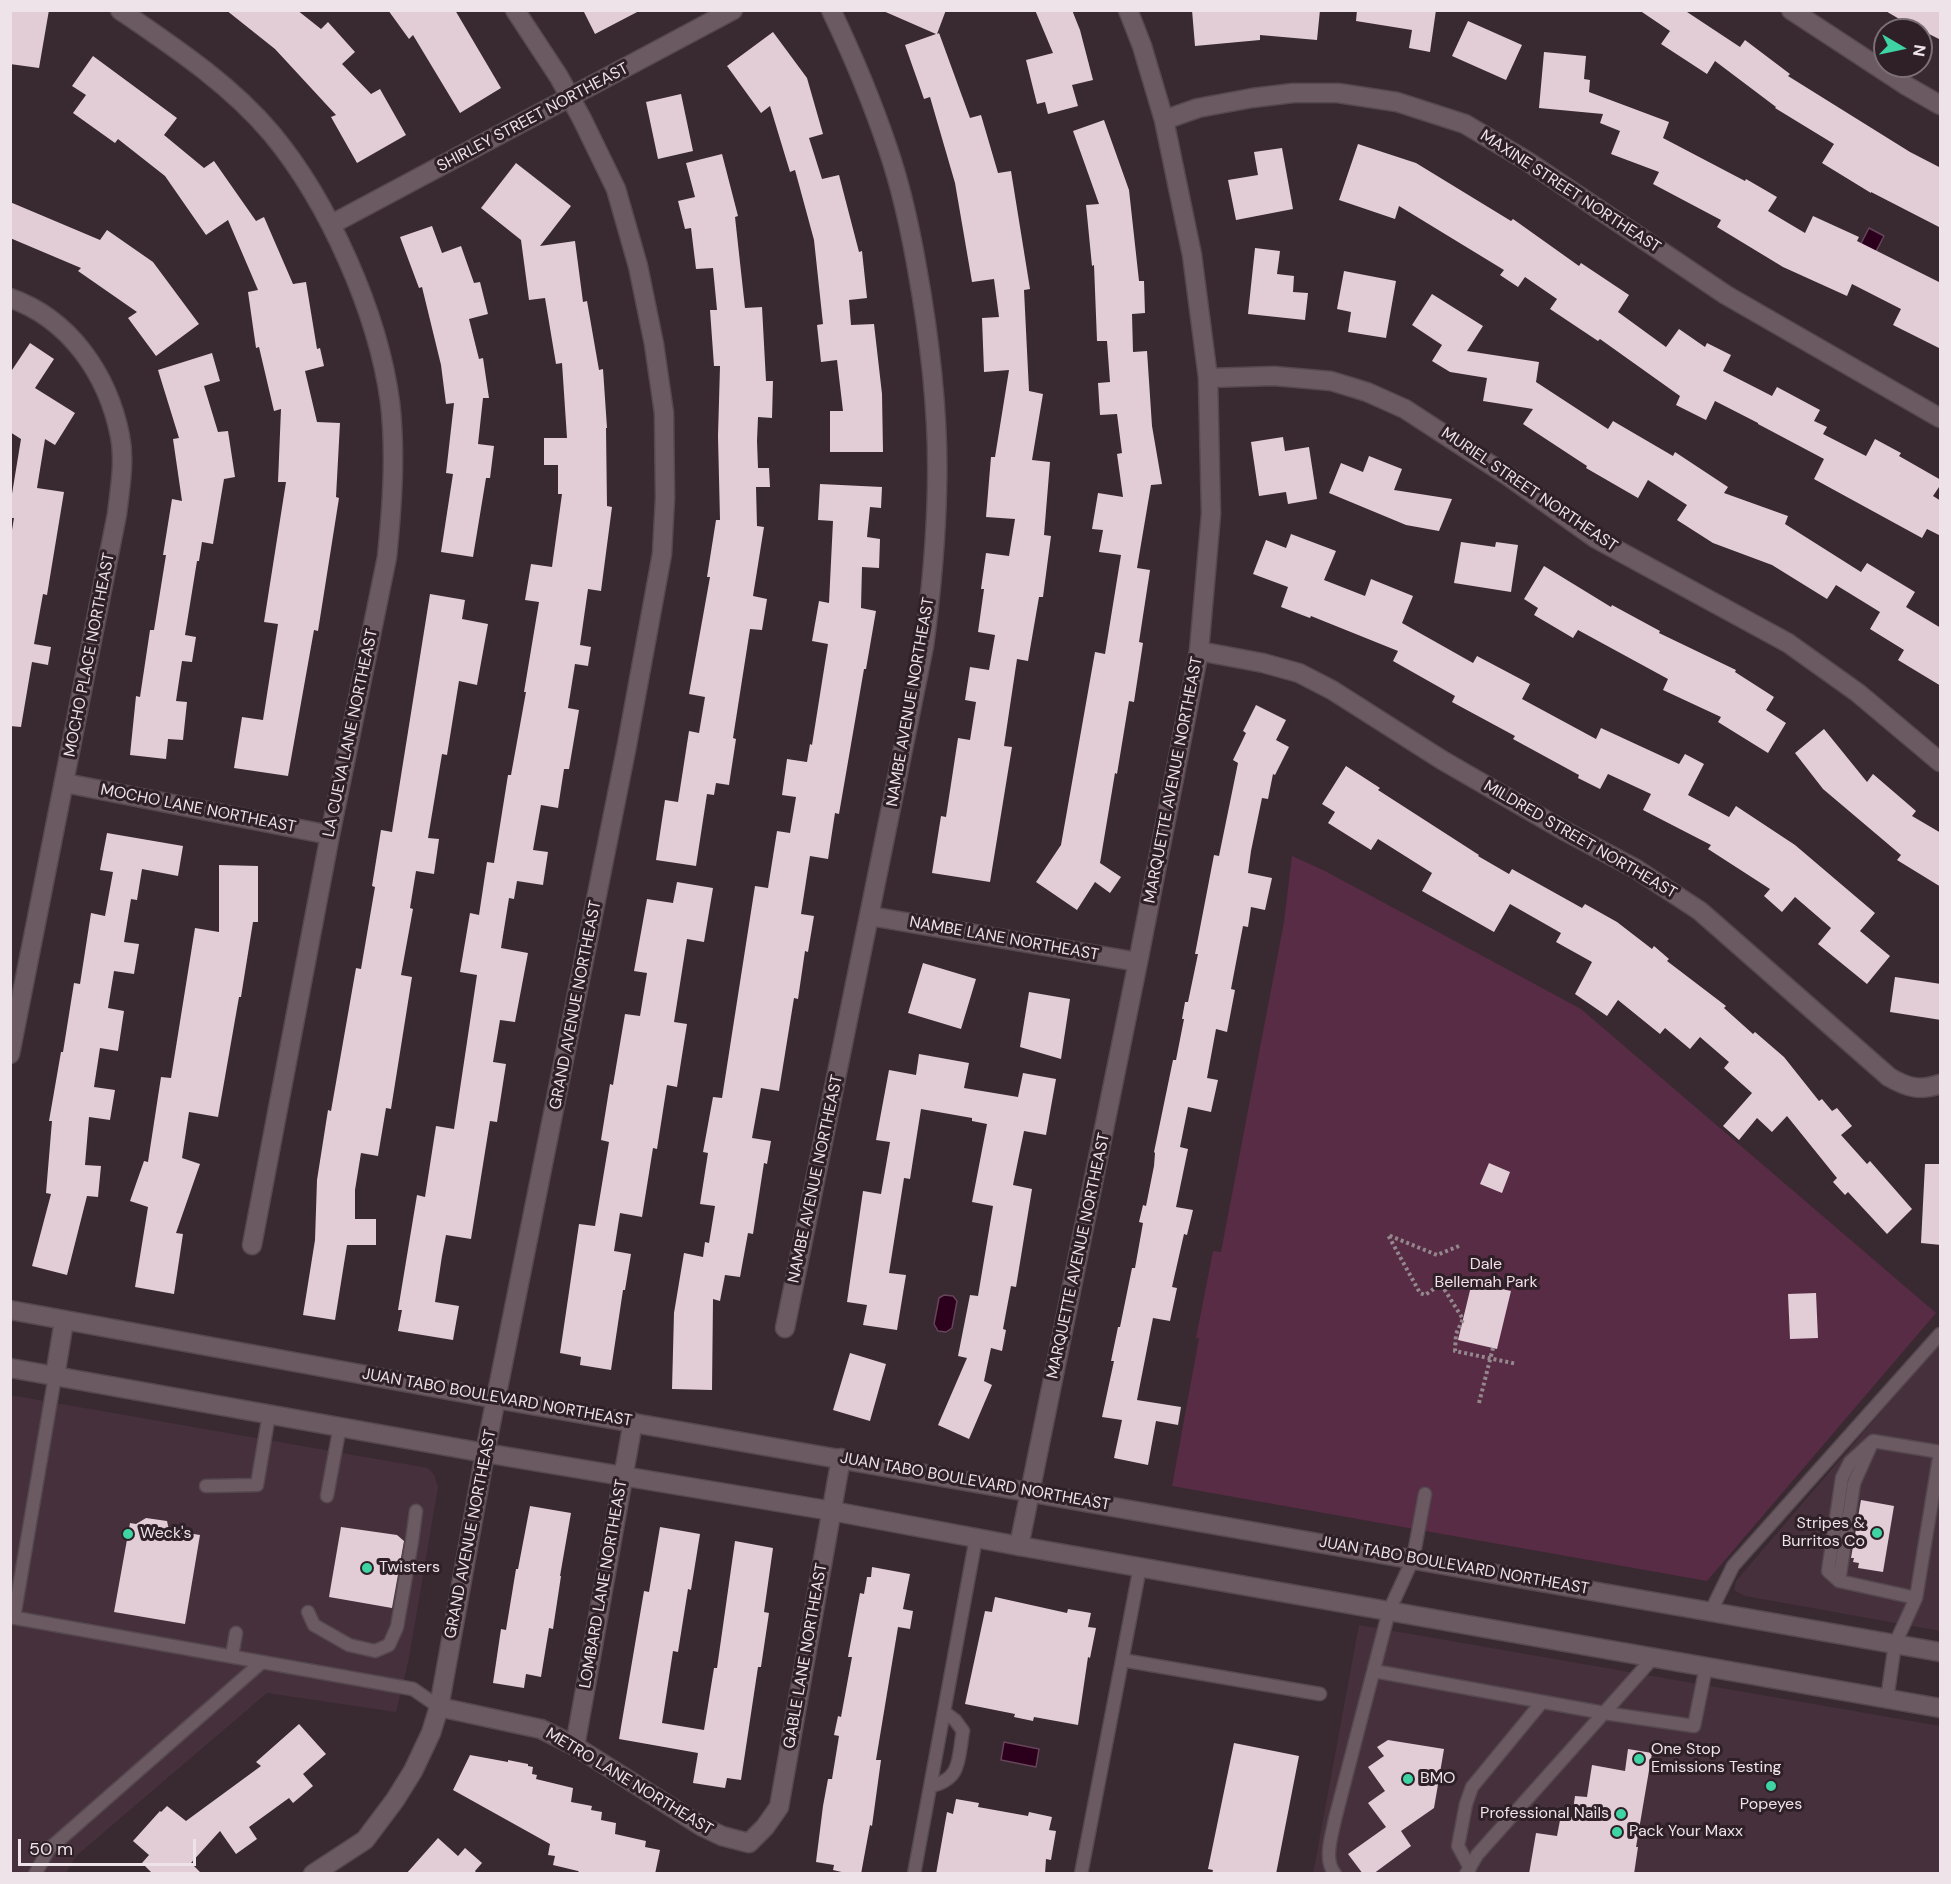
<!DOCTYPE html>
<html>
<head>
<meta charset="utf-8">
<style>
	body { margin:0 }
	#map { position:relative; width:1951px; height:1884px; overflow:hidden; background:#392931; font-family:"DM Sans",sans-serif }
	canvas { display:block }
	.frame { position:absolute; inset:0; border:12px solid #ede3e8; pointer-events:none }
	.north { position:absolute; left:1873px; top:18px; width:60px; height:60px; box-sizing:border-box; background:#2f2028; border:2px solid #7b6e75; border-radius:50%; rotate:99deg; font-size:16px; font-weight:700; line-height:24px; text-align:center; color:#ede3e8 }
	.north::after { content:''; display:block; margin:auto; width:21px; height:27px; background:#3ed4a3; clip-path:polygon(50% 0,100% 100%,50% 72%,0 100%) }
	.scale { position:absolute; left:18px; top:1839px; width:178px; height:27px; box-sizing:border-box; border:3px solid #ede3e8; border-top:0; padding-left:8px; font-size:18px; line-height:21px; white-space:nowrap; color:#ede3e8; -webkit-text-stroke:4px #2f2028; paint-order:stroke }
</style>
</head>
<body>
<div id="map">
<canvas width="1951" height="1884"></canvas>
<div class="frame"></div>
<div class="north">N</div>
<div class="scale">50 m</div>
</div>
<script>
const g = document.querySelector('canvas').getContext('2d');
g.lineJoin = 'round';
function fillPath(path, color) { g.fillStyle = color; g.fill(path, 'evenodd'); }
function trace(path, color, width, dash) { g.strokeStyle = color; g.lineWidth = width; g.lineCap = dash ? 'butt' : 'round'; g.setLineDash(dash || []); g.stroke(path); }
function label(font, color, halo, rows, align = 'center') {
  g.font = font + ' "DM Sans",sans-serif'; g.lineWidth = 6; g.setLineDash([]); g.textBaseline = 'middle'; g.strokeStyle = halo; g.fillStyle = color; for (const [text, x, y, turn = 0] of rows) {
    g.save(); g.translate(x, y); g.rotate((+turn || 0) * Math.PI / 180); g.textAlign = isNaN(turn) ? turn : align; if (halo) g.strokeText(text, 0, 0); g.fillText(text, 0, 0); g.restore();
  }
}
fillPath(new Path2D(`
	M1940,1343v288l-195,-35 -11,-6 2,-9z
	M10,1395l418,73 6,7 4,12 -29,171 -13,54 -129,-19 -191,163 -10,17h-55z
	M1359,1625l581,101v147l-627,1z`), '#46303c');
fillPath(new Path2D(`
	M1292,856l33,15 256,138 355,304 -229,268 -535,-95 27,-148h-3l17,-87 8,1 63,-330z`), '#582c45');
const water = new Path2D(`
	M1869,228l15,8 -13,25 -15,-8z
	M944,1295l9,1 4,5 -5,27 -6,4 -8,-1 -4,-7 5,-26z
	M1004,1742l35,7 -3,18 -35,-7z`);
fillPath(water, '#2c001c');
trace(water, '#664459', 1.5);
fillPath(new Path2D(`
	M10,10h39l-10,58 -29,-4z
	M226,10h71l24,19 7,-7 27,30 -13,12 29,30 9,-5 26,46 -49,28 -26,-46 5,-2 -61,-66z
	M388,10h67l46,78 -41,25 -47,-78 -4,4z
	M583,10h58l-46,24z
	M881,10h65l-9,24 2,-1 31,85 11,-3 17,58 13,-2 19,118 -6,1 5,101 14,3 -11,66 18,2 -6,73 7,1 -8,61h-4l-11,64 -11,-2 -13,87 8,1 -22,135 -58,-9 9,-57 5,1 12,-79 12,2 6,-38 -11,-2 5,-33 19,3 6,-35 -17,-3 6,-43h-3l5,-36 23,3 6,-37 -29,-2 5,-60h4l14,-87 -25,2 -2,-54 17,-1 -5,-38 -22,3 -17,-99 -25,-86 -6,2 -19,-54 31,-11z
	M1035,10h37l8,20 13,50 -21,5 6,21 -30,8 -3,-12 -8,2 -11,-44 27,-7z
	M1192,10h128l-3,30 -57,-5v5l-65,6z
	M1357,10h79l-6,42 -21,-4 3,-18 -56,-9z
	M1639,10h45l56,37 5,-7 45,34 -2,2 122,76 31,16v60l-70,-36v1l-49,-30 12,-19 -59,-36 1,-1 -61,-46 -8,13 -46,-30 9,-13z
	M1884,10h57v30l-18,-9 -1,2 -1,-3h-3z
	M1468,21l54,24 -16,35 -54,-24z
	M773,32l34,46 16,56 -14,4 13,41 17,-4 20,77 3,-1 5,47 -18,2 2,25 23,-1 8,70 1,58h-53v-41h13l-6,-51 -16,2 -4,-37 6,-1 -9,-84 -19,-70 -5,2 -20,-66 -9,7 -34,-47z
	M1544,52l42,4 -2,23 6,1 -1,12 80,30 -6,16 82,43 1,-2 31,18 -9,14 37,22 8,-17 46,21 -2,4 84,42v66l-48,-24 8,-16 -49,-25 -5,12 -64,-29 -66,-40 4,-7 -68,-36 6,-12 -48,-18 9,-23 -20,-8 3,-9 -64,-6z
	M93,56l84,62 -13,17 40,33 10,-7 42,60 8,-4 29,67 13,-2 11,67 3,-1 4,18 -19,5 12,51 23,1 -4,74 3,1 -21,133 -4,-1 -26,146 -54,-8 8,-51 21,3 15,-96 -14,-2 22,-140h-8l3,-73 -7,2 -15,-64 -3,1 -8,-56 10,-2 -30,-70 -22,15 -41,-59 -47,-37 -3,4 -42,-30 13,-18 -14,-9z
	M681,94l12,57 -35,8 -12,-57z
	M1104,120l25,70 10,91h5l1,32 -13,1 1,38 14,-1 5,75 10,58 -11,1 -14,83 13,2 -11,72 4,1 -9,59 -5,-1 -12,73 -2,-1 -15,90 21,14 -11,16 -15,-11 -18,28 -41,-28 25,-37 34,-193 10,2 16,-99 -22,-3 4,-22 -11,-1 6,-36 25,4 -6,-43 5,-1 -5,-39 -17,1 -2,-32 12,-1 -3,-41h-10l-3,-76 -2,1 -6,-61 13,-1 -26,-73z
	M1358,144l58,19 95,58 2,-2 66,47 2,-3 48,32 -11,17 48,35 13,-18 26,18 2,-4 24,12 -8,16 49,25 5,-9 43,23 -6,11 13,6 -4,7 43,22 9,-17 26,14 -2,3 42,24v4l-8,12 8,5v35l-14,-7 -5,9 -108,-59 10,-20 -66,-35v-1l-43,-22 -9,19 -30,-15 4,-9 -80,-57 -2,2 -48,-32 7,-10 -32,-22 -7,10 -18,-12 4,-5 -105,-64 -4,13 -56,-19z
	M1282,148l11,61 -57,11 -8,-40 30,-5 -4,-23z
	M722,154l16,62 -3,1 10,91 17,-1 4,74h7l-1,37 -14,-1 -1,24 1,27h11l1,19h-14l1,39 7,1 -11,69 14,3 -5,31 -12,-1 -17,109 3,1 -7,46 -13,-2 -2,12 -7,-1 -11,72 -40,-6 9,-60 13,2 11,-71 10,2 6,-36 -16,-3 21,-117h-3l9,-57h4l-2,-84 2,-70h-6l-4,-56h7l-4,-42 -17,1 -5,-41 -6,1 -7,-28 17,-4 -9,-34z
	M516,163l55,43 -31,40 35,-5 8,61 4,-1 12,69 4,-1 4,59h-1l1,78 5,1 -11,84 -13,-2 -8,56 11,2 -3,19 -13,-2 -7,44 11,2 -10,59h-5l-6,39 -17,-3 -8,45 15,2 -5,33 -26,-4 -3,18 -5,-1 -8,50 27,5 -13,69 -15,-2 -7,42 13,2 -9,58 -7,-1 -19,118 -25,-4 -4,21 -7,46 24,4 -6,34 -55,-9 4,-21h-4l19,-115 8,2 11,-71 18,3 23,-154 -17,-3 10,-59 9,2 8,-53 7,1 14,-88h3l15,-83h-2l15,-90 -14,-2 6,-36 21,3 10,-73h-4v-29h-14v-27h23l-5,-75 -6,1 -11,-66 -16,2 -8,-60 -40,-32z
	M10,202l90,38 7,-10 46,32 46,62 -43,32 -28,-38 9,-6 -59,-41 3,-3 -71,-30z
	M432,226l10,27 19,-7 13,37 6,-1 8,32 -19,5 10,40 4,-1 6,40h-6l-5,46 16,2 -4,32h-4l-13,79 -32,-5 12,-78 -7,-1 8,-70 -8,1 -5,-39 -19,-78 -3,1 -19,-51z
	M1255,248l25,3 -3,23 17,2 -1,16 15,1 -3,27 -57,-6z
	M1344,271l52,10 -10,57 -38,-6 3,-20 -14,-3z
	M1432,294l51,32 -16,25 72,11 -3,20 72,47 5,-8 60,35 2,-4 53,35 -4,6 64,23 -3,8 76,48 6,-9 48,29 -9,15 35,21v58l-43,-26 6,-10 -34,-21 10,-17 -44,-27 -9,14 -55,-34 -59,-22 -36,-23 10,-15 -39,-25 -10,18 -52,-30 1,-2 -64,-42 10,-15 -50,-8 4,-23 -37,-6 -18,-11 10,-16 -30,-20z
	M30,343l24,16 -19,29 40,25 -20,32 -10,-6 -8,49 27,4 -17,103 -4,-1 -9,50 17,3 -3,18 -16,-3 -11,65 -11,-1v-184l4,-24h-4v-12l11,-67 -11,-7v-59z
	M212,353l8,28 -16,5 14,46 10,-1 7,46 -11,2 -11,65 -11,-2 -3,19h-2l-12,74 11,2 -4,25 -10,-1 -6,40 11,1 -4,38 -15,-1 -2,20 -36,-4 6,-59 4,1 10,-67h4l12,-75h-3l9,-56 10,2 -9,-62 6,-1 -21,-68z
	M1283,437l2,14 24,-4 8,52 -29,5 -2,-12 -27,4 -8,-54z
	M1369,456l33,13 -8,21 58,9 -13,32 -33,-6 -77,-32 12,-30 22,9z
	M820,484l62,3 -1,21 -11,-1 -3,30 13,2 -1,29 -17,-1 -1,41 15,3 -10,58h-2l-25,145 -4,-1 -7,46 -18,-3 -9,58 13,2 -6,36 -3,-1 -7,48 -4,-1 -15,93 -18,-3 -9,50 19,3 -4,23 -3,-1 -11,71 -5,-1 -8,44 -15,-2 -5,26 -7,-2 -1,91 -40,-1 2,-76 10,-60 19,4 2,-15 4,1 6,-37 -15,-2 8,-51 -5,-1 10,-55 9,1 33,-212 13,2 9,-57 13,2 6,-36 -14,-2 5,-36 20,3 3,-18 2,1 16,-101 -16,-3 7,-40 10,2 4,-82 -15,-1z
	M1291,534l45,17 -12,29 41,16 6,-17 42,17 -11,27 71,40 4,-7 53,28 -8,15 74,40 5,-11 78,36 6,-10 19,10 -16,31 41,22 7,-11 59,39 80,68 -15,18 30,25 -23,28 -49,-40 13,-16 -36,-31 -13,15 -18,-16 6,-7 -62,-40 3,-4 -68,-35 8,-16 -43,-20 -8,15 -22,-11 1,-3 -66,-36 2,-3 -63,-34 3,-6 -62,-35 5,-10 -87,-35 -1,2 -29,-11 7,-20 -35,-13 13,-34 20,8z
	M1461,542l34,5 1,-5 22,3 -7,47 -57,-9z
	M1544,566l67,41 1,-2 48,26 -1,2 77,37 -1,2 39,25 -8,13 20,13 -18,30 -50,-31 3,-5 -58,-27 5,-11 -90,-49 -5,8 -39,-23 4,-7 -14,-9z
	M430,594l35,6 -3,19 26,5 -11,61 -18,-4 -12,74 -5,-1 -14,84 11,1 -5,35 -18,-3 -6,37 3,1 -12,66 11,2 -21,132 -5,-1 -8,48 -17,-3 -6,37v29h21v26h-29l-12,75 -32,-5 12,-75 2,-60 11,-70 3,1 25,-143 5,1 14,-82 -3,-1 9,-56 11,2z
	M1256,705l30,15 -10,20 13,7 -14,28 -2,-1 -5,25 -6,-1 -11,53 -3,22 24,5 -7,32 -14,-3 -3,20 -5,-1 -12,63 4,1 -8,42 -11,-3 -9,49 11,2 -7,32 -23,-5 -8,40 8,2 -12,58 17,3 -6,25 -3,-1 -12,53 5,1 -7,33 -17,-3 -16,82 44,7 -3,18 -22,-4 -8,44 -34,-7 8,-38 -20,-3 12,-56h-3l7,-34h2l12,-59h3l8,-45 -4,-1 4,-17 3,1 8,-40 1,-13 -1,-1 19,-92h3l8,-41h-2l3,-17h3l10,-48h-3l19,-99 5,1 19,-93 -5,-3 13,-27 -3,-2z
	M1824,729l43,53 6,-8 43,37 -4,5 29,17v54l-44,-27 4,-5 -78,-66 -28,-36z
	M1346,766l34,22 -2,2 101,65 -1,1 31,18 3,-5 70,39 3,-4 32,18 35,27 2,-3 15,13 -2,2 59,45 -2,2 29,26 2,-2 29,25 35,44 3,-2 10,12 5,-3 15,18 -11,9 26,29 3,-3 42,48 -25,25 -39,-42 -3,3 -12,-13 4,-4 -50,-62 -15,16 -15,-14 -18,22 -16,-14 29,-33 -28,-25 5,-6 -29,-25 -10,12 -25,-21 -5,6 -42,-34 -11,16 -32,-22 17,-32 -36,-20 5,-9 -51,-29 -16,28 -72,-41 10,-18 -54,-34 -7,11 -43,-27 7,-11 -13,-8z
	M107,833l76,13 -5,30 -36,-7 -5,31 -6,-1 -7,43 15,2 -5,30 -20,-3 -6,37 16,3 -6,40 -18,-3 -6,39 21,3 -5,30 -21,-3 -4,48 16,1 -3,31 -11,-1 -20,79 -35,-9 19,-72 -5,-1 6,-72h-3l12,-69h2l11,-69 6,1 11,-71 14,3 8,-44 -13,-2z
	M219,865l39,1v56h-5l-12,75h-2l-21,120 -29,-5 -7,46 18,6 -24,69 7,1 -9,60 -39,-7 13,-80 -18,-6 14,-40 4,1 13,-85 10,1 24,-150 24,4z
	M677,882l36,6 -9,54 -17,-3 -13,83 13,2 -10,63 -10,-2 -10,64 -4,-1 -11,69 -22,-4 -6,38 17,3 -6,36h-2l-12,80 -31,-5 1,-8 -21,-4 19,-129 16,2 14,-84 -8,-2 9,-56 3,1 12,-71 15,2 7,-43 -13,-2 13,-72 26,4z
	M923,963l53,16 -15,50 -53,-16z
	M1895,977l46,7v36l-51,-8z
	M1029,992l41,7 -9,60 -41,-12z
	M919,1054l50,9 -5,25 54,9 5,-24 33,6 -10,56 -22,-4 -11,54 19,4 -16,98 -5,-1 -8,43 3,1 -4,21 -11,-3 -7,33 8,4 -23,54 -31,-14 29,-67 -9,-2 12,-61 8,1 15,-90 -21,-4 15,-78 -15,-3v-3l-51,-9 -11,70 -6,-1 -15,95 17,2 -9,55 -34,-5 4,-20 -20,-3 16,-111 18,3 9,-52 -14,-2 13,-70 27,5z
	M1489,1163l21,9 -8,21 -22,-9z
	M1925,1164h16v81l-20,-2z
	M1472,1282l39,9 -14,58 -39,-9z
	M1816,1293l2,45 -28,1 -2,-45z
	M850,1353l36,11 -16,57 -37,-11z
	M1861,1500l33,6 -11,66 -25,-4 1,-5 -6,-1 1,-4h-3z
	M530,1506l41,7 -11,63h1l-8,53 -4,-1 -8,49 -15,-3 -2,14 -31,-5 8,-54 5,1 10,-61h2z
	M146,1518l21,3 2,9 31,5 -15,89 -71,-12 16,-89 6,1z
	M341,1527l56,8 7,6 -12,67 -63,-11z
	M660,1527l40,7 -9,56 -3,-1 -10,63 -5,-1 -11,72 42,7 10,-62h3l18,-127 38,7 -9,64 5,1 -8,54h-3l-17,113 -14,-2 -2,10 -32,-5 5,-30 -79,-14 25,-148 5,1z
	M872,1567l38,7 -7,35 10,2 -3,18 -12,-2 -22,133h5l-9,66 -2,-1 -9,49h-11l-17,-4 1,-5 -18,-3 7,-56 5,-27h4l7,-43 -5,-1 4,-19 3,1 11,-60h-4l12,-64 4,1 3,-17h4z
	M995,1597l72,16 1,-4 23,4 -3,14 8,1 -6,30 -2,-1 -10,68 -44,-8 -1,4 -19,-4 1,-3 -50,-10 20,-93 7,1z
	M299,1724l27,30 -23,20 10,12 -20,17 -4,-5 -40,29 8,12 -21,15 -16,-23 -29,32 11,11h-49l-11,-11 7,-8 -16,-14 27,-30 1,1 6,-6 19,15 75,-55 -5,-4z
	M1388,1740l56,9 -10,59 -33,23 10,15 -38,28h-10l-15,-20 38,-27 -18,-24 17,-12 -17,-24 16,-11 -7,-9z
	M1234,1743l65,13 -23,118h-64l1,-4 -5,-1z
	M1628,1749l24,4 -16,94h2l-4,27h-105l7,-41 21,3 4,-21 11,2 3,-21 12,1 5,-32 33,6z
	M470,1755l38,7v-2l20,4v2l5,1 -1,7 5,1 -1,4 37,9 -2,14 21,4 -1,4 11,2 -1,8 15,3 -1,11 31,7 -1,6 15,3 -5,24h-74l-3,-3 -25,-6 2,-9 -7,-1 2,-11 -97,-54z
	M956,1799l23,4 -1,4 50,9 1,-4 23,5 -3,13 7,1 -5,29 -5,-1 -1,15h-109l11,-62 6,2z
	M438,1838l20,18 7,-8 17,15 -7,8 2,3h-71z`), '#e2cdd7');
const lane = new Path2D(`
	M206,1486l51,-1 12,-71
	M327,1496l13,-70
	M1839,1581l15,-98 17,-38
	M1711,1611l22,-45 207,-232
	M308,1612l6,13 35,20 26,6 14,-6 8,-18 15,-86 4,-30
	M10,1617l403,72 26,18
	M14,1617l41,-241
	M232,1656l4,-23
	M1122,1660l198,34
	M1374,1671l230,42 90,13 12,-59
	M1887,1699l8,-55 21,-46 24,-146 -67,-11 -23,21 -8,16 -14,93 11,10 77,17
	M931,1786c31,-7 27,-28 32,-55l-8,-11 -11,-8
	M1470,1868l-12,-22 8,-42 6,-17 70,-85
	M35,1874l14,-25 213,-187
	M914,1874l62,-336
	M1081,1874l59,-307
	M1335,1874c-12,-14 -3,-39 0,-55l54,-208 24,-52 12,-65
	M1466,1874l11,-19 176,-197`);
const street = new Path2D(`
	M120,10c54,37 110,74 152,124 57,69 106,179 118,268 6,51 2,105 -3,155l-57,278 -78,410
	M1791,10l116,76 33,19
	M1164,120l34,-12 54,-10 41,-5h45l59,9 68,22 62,37 199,134 214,123
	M332,224l401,-214
	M10,298c60,21 98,77 110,138 5,25 0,52 -3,78l-107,540
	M1208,378l66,-2 57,5 36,11 38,17 103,67 87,62 193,105 70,50 82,69
	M1199,651l64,12 36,10 33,17 110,70 121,70 73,39 64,42 189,166c19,11 31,14 51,7
	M65,783l265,52
	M870,916l268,46
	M785,1328l139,-682c7,-52 12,-105 13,-158 2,-73 -7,-148 -20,-220 -7,-40 -16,-81 -29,-119 -16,-48 -35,-93 -57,-139
	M1019,1546l119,-584 61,-311 12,-137 -3,-136 -16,-123 -28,-135 -22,-74 -14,-36
	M439,1707l102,22 34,17 126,80 21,10 27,7 16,-16 14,-20 62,-349
	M575,1746l58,-324
	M313,1874l52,-34 30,-40 18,-29 18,-38 8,-26 46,-254 141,-703 36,-196 3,-56 -1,-85 -10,-69 -16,-78 -22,-77 -34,-70 -23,-42 -44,-67`);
const secondary = new Path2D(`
	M10,1310l487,89 1443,253
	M10,1368l475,85 347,58 187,35 921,162
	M55,1376l9,-55`);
trace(lane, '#55484f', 15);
trace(street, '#55484f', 21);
trace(secondary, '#55484f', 21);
trace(new Path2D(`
	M1459,1246l-22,9 -49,-20 32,58 5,2 16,-11 22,35 -7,15 -1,17 62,13
	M1479,1403l14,-55`), '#94878d', 4, [3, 3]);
trace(lane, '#6c5a63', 12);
trace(street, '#6c5a63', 18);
trace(secondary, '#6c5a63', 18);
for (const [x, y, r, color] of [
	[1877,1533,6,"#3ed4a3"],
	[128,1534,6,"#3ed4a3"],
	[367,1568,6,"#3ed4a3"],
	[1639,1759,6,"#3ed4a3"],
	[1408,1779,6,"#3ed4a3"],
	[1771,1786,6,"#3ed4a3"],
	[1621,1814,6,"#3ed4a3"],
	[1617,1832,6,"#3ed4a3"]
]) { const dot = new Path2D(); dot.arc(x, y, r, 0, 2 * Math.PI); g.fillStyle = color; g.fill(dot); trace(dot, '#2f2028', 2); }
label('16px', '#ede3e8', '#2f2028', [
	["SHIRLEY STREET NORTHEAST",533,118,-28],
	["MAXINE STREET NORTHEAST",1570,192,33],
	["MURIEL STREET NORTHEAST",1529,490,34],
	["MOCHO PLACE NORTHEAST",90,655,-79],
	["NAMBE AVENUE NORTHEAST",911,702,-80],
	["LA CUEVA LANE NORTHEAST",351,733,-78],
	["MARQUETTE AVENUE NORTHEAST",1174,780,-79],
	["MOCHO LANE NORTHEAST",198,809,11],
	["MILDRED STREET NORTHEAST",1580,840,30],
	["NAMBE LANE NORTHEAST",1004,939,10],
	["GRAND AVENUE NORTHEAST",576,1005,-79],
	["NAMBE AVENUE NORTHEAST",816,1179,-78],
	["MARQUETTE AVENUE NORTHEAST",1079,1256,-78],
	["JUAN TABO BOULEVARD NORTHEAST",497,1398,10],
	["JUAN TABO BOULEVARD NORTHEAST",975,1482,10],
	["GRAND AVENUE NORTHEAST",471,1534,-79],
	["JUAN TABO BOULEVARD NORTHEAST",1454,1566,10],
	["LOMBARD LANE NORTHEAST",604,1584,-80],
	["GABLE LANE NORTHEAST",806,1656,-80],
	["METRO LANE NORTHEAST",629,1782,31]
]);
label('16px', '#f2dde8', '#2f2028', [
	["Dale",1486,1265],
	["Bellemah Park",1486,1283]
]);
label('16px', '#ede3e8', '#2f2028', [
	["Stripes &",1865,1524,"right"],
	["Burritos Co",1865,1542,"right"],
	["Weck's",140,1534],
	["Twisters",379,1568],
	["One Stop",1651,1750],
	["Emissions Testing",1651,1768],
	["BMO",1420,1779],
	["Popeyes",1771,1805,"center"],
	["Professional Nails",1609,1814,"right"],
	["Pack Your Maxx",1629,1832]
], 'left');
</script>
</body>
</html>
